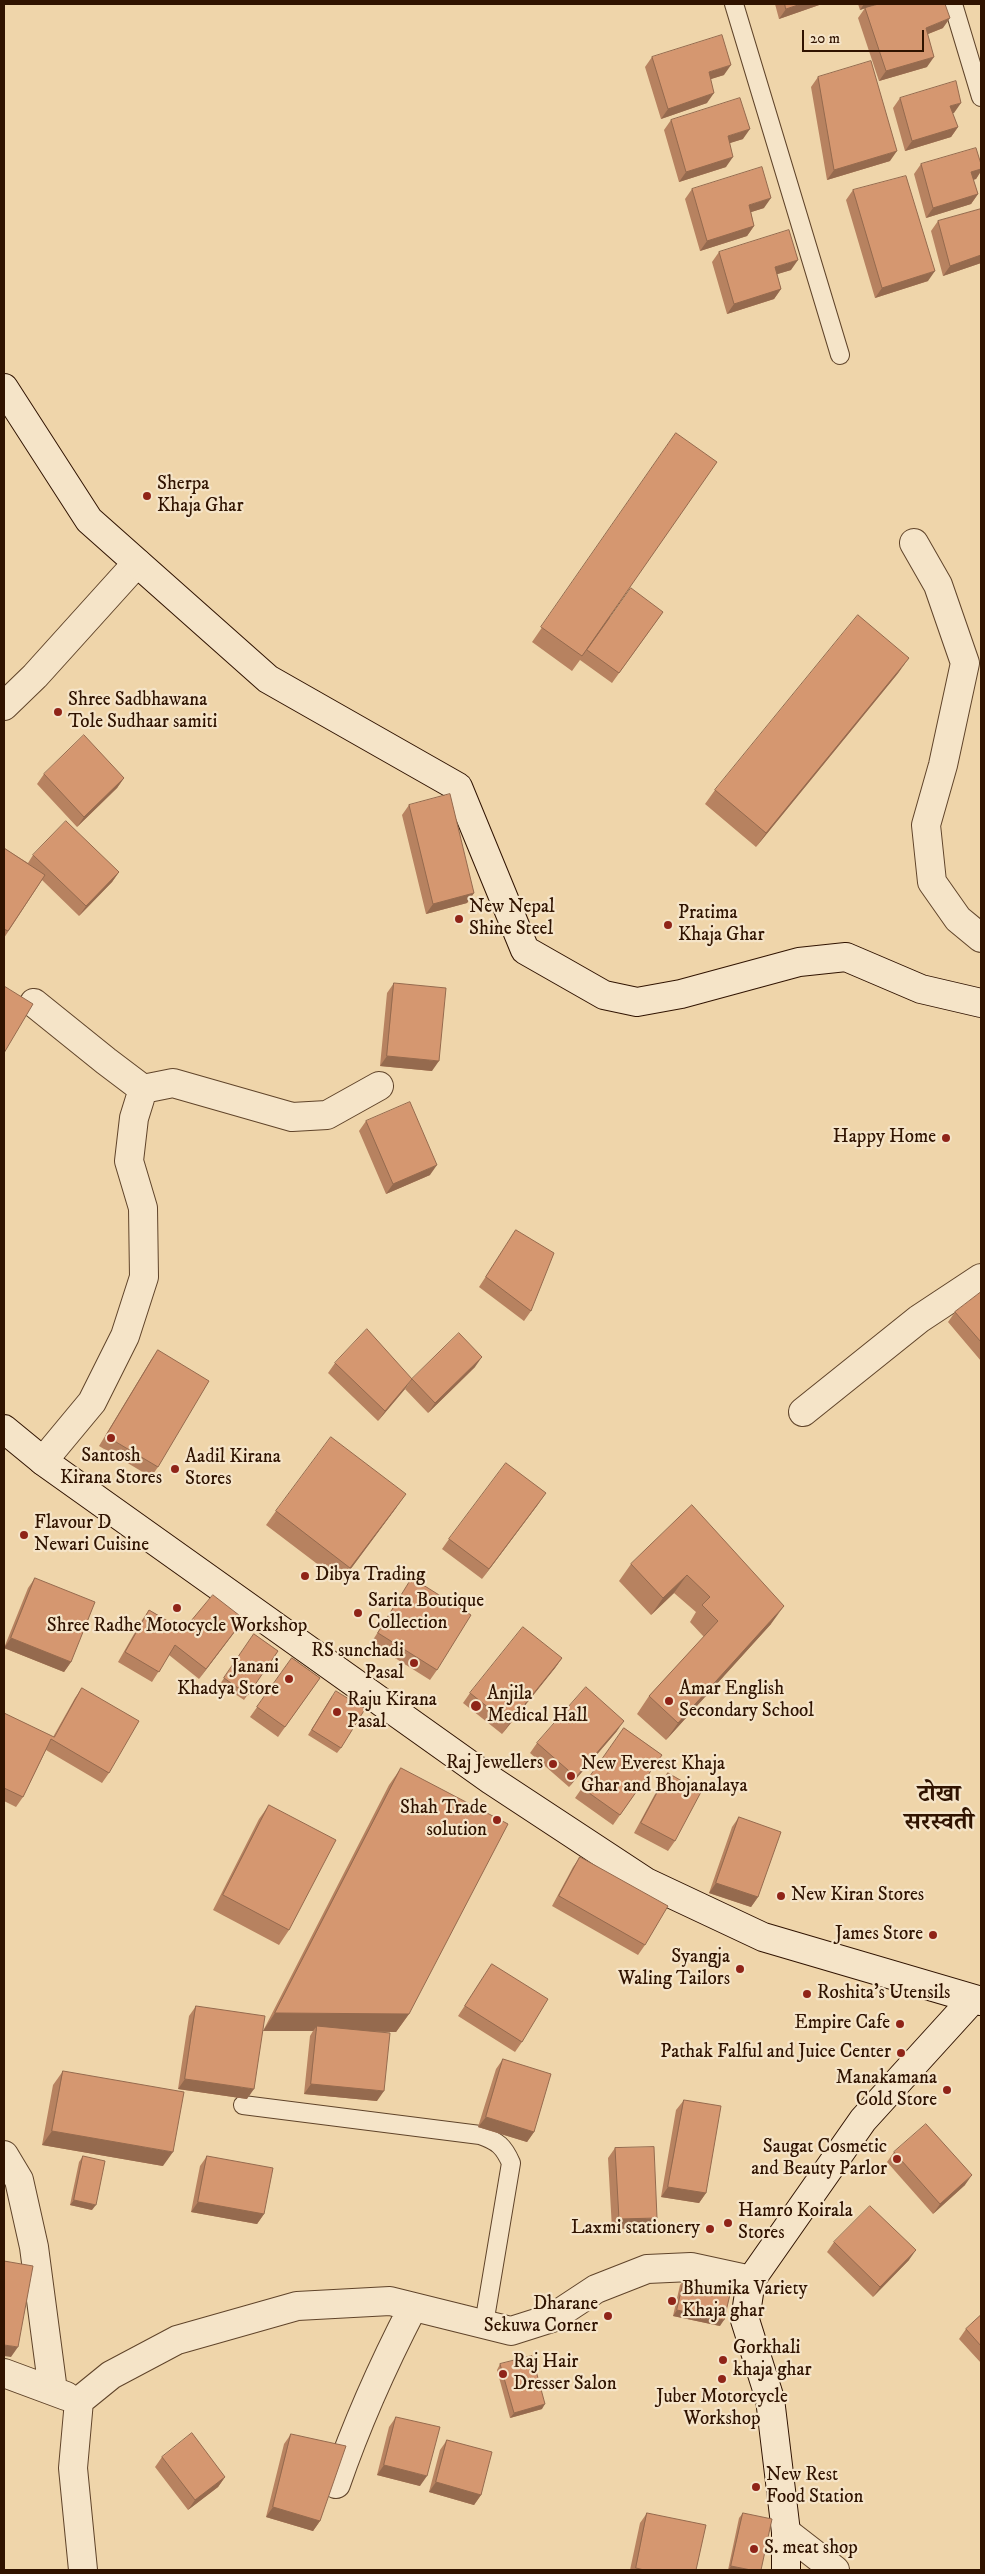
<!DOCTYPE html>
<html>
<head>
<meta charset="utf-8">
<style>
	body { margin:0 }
	#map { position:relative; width:985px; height:2574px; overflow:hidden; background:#efd5aa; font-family:"IM FELL DW Pica",serif }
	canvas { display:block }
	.frame { position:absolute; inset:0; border:5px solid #301300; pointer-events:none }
	.scale { position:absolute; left:802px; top:30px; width:122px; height:22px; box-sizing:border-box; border:2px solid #301300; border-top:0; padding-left:6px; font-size:15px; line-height:18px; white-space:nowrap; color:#301300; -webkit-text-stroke:4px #f5e4c8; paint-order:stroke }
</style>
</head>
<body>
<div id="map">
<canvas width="985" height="2574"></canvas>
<div class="frame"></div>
<div class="scale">20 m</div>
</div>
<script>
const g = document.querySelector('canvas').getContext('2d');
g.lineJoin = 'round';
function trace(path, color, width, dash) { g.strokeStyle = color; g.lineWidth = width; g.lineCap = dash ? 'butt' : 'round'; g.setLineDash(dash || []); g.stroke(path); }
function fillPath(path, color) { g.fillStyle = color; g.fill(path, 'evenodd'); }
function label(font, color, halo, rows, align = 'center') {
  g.font = font + ' "IM FELL DW Pica","Noto Serif Devanagari",serif'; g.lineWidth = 4.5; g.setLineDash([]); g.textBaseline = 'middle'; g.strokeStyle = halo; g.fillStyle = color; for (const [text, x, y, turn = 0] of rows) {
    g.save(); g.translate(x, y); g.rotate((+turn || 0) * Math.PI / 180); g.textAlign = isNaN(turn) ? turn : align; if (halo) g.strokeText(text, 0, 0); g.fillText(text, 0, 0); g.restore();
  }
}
const lane = new Path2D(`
	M734,4l106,351
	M953,4l28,93
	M243,2105l237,30c18,6 24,12 31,28l-27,161`);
const street = new Path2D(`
	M914,543l24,42 27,78 -22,102 -17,60 6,57 26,37 23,19
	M4,706l31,-30 102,-113
	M34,1003l72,58 37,28
	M803,1412l116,-93 62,-41
	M43,1461l49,-59 33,-66 19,-59 -1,-69 -14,-47 5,-43 9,-29 30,-6 119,34 35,-2 52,-29
	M4,2155l15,25 15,67 19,144
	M4,2373l62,23
	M336,2484c21,-61 47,-119 77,-177
	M786,2532l49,38
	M83,2570l-10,-102 6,-67 32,-26 66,-35 120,-34 93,-5 121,30 41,-13 44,-29 51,-20 44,-2 60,13`);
const secondary = new Path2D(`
	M4,388l85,132 179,159 190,108 67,163 79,45 33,7 44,-8 118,-32 47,-5 75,32 60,14
	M4,1429l39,32 448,319 155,102 117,55 218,64
	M786,2570v-38l-16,-133 -25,-79 6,-40 112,-160 110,-121`);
trace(lane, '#60442a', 20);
trace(street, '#60442a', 30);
trace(secondary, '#301300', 30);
trace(lane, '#f5e4c8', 18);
trace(street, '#f5e4c8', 28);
trace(secondary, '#f5e4c8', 28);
fillPath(new Path2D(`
	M775,4h47l-43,15z
	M858,4h19l-17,6z
	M865,8l78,20 -15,6 -1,33 -48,14 -21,-63z
	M652,57l72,18 -14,4 -3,24 -46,16 -16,-52z
	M818,77l72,84 -63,19 -16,-93z
	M900,98l54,15h-2l6,14 -7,10 -46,14 -12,-43z
	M671,120l72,19 -14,4 -3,24 -47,15 -15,-52z
	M921,164h60v7l-5,8 -3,1 5,14 -7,10 -45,14 -12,-44z
	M692,189l72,19 -13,4 3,14 -7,10 -47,15 -15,-52z
	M853,190l75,91 -53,17 -29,-98z
	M981,209v54l-38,13 -12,-45 7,-10z
	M719,252l72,18 -14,4 4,15 -7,10 -47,15 -15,-52z
	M676,433l-67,185 54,-6 -51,71 -32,-23 -8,11 -40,-29z
	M899,672l-143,175 -51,-43 10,-14z
	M44,774l80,4 -7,10 -40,39 -40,-43z
	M409,805l65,88 -7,10 -41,11 -24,-99z
	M4,848l24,15 5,-8 86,17 -7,10 -33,34 -37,-36 -38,58z
	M394,983l38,88 -52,-5 7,-73z
	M366,1121l64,54 -44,19 -27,-63z
	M516,1230l15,81 -7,10 -45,-34z
	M981,1292v69l-33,-39 7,-10z
	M158,1350v117l-7,10 -52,-31 52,-86z
	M335,1363l70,26 -27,32 -50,-48z
	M475,1367l-47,46 -23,-24 7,-10z
	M539,1503l-57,76 -40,-30 7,-10z
	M692,1505l79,119 -105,116 -29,-26 12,-18 55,-59 -14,-15 6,-10 -22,-19 -23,22 -32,-34 12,-17z
	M396,1508l-55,74 -75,-57 10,-14z
	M35,1578l36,84 -7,10 -60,-24 24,-60z
	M412,1578l25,92 -7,10 -59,-37z
	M149,1610l34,20 61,-11 -45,60 -30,-24 -17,27 -34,-20 24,-42z
	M254,1634l24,17 -34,49 -24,-16z
	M292,1658l28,20 -42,59 -28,-20z
	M562,1658l-7,10 -53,66 -39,-31 7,-10z
	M82,1688l27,85 -7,10 -56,-33 -23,47 -7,10 -12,-6v-88l49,24 22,-39z
	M332,1696l9,52 -4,5 -29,-18z
	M624,1728l38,27 -49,70 -38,-27z
	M617,1731l-48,56 -39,-34 7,-10z
	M401,1768l8,246 -13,18 -25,-1 6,70 -73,-7 6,-58 3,-5h-50l126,-246z
	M668,1773l7,68 -7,10 -34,-18 27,-50z
	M269,1805l20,125 -10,15 -66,-35 46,-91z
	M739,1817l19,80 -7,10 -42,-14 23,-66z
	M580,1857l65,88 -7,10 -86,-49 21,-39z
	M492,1964l30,78 -7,10 -57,-36z
	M196,2006l51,93 -69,-10 11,-73z
	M503,2059l31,73 -7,10 -49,-15 18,-58z
	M63,2071l100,95 -121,-21 11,-60z
	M684,2100l22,93 -7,10 -38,-6 15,-87z
	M615,2148l35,80 -38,1 -4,-71z
	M894,2152l71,33 -32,29 -46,-52z
	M83,2156l9,54 -22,-5 9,-43z
	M207,2156l57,58 -7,10 -66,-12 9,-46z
	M834,2242l75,18 -36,37 -46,-45z
	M684,2280l36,46 -47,-10 7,-31z
	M981,2315v48l-22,-24 7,-10z
	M500,2364l42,45 -32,9 -13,-48z
	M396,2417l24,69 -43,-11 12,-48z
	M291,2434l29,87 -7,10 -47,-14 18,-73z
	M447,2440l34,55 -7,10 -45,-13 11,-42z
	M162,2457l63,20 -7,10 -30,23 -33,-43z
	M647,2513l49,57h-66l10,-47z
	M743,2513l18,57h-33l11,-52z`), '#b78260');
fillPath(new Path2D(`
	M801,4h21l-43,15 7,-10z
	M864,4h13l-17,6z
	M950,18l-7,10 -25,10 8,-10z
	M934,57l-7,10 -48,14 7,-10z
	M731,65l-7,10 -22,7 7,-10z
	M714,93l-7,10 -46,16 7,-10z
	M961,103l-7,10 -11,3 7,-10z
	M958,127l-7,10 -46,14 7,-10z
	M750,129l-7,10 -22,7 7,-10z
	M897,151l-7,10 -63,19 7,-10z
	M733,157l-7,10 -47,15 7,-10z
	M981,169v2l-5,8 -12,3 7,-10z
	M978,194l-7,10 -45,14 7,-10z
	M771,198l-7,10 -22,7 7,-10z
	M754,226l-7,10 -47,15 7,-10z
	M981,255v8l-38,13 7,-10z
	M798,260l-7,10 -23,7 7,-10z
	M935,271l-7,10 -53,17 7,-10z
	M781,289l-7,10 -47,15 7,-10z
	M909,658l-10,14 -143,175 10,-14z
	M124,778l-7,10 -40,39 7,-10z
	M119,872l-7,10 -33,34 7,-10z
	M474,893l-7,10 -41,11 7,-10z
	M387,1056l52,5 -7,10 -52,-5z
	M437,1165l-7,10 -44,19 7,-10z
	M482,1357l-7,10 -47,46 7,-10z
	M412,1379l-7,10 -27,32 7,-10z
	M546,1493l-7,10 -57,76 7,-10z
	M406,1494l-10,14 -55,74 9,-14z
	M687,1575l-13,18 -23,22 12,-17z
	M784,1606l-13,18 -105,116 12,-17z
	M244,1619l-7,10 -38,50 7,-10z
	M11,1638l60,24 -7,10 -60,-24z
	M562,1658l-7,10 -53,66 7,-10z
	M624,1721l-7,10 -48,56 7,-10z
	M716,1883l42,14 -7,10 -42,-14z
	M275,2013l134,1 -13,18 -80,-1 1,-5 -4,5h-50z
	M185,2079l69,10 -7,10 -69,-10z
	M311,2084l73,7 -7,10 -73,-7z
	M486,2117l48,15 -7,10 -49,-15z
	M52,2131l121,21 -10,14 -121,-21z
	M972,2175l-7,10 -32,29 7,-10z
	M668,2187l38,6 -7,10 -38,-6z
	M74,2200l22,5 -4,5 -22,-5z
	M198,2202l66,12 -7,10 -66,-12z
	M657,2218l-7,10 -38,1 7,-10z
	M916,2250l-7,10 -36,37 7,-10z
	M677,2310l47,10 -4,6 -47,-10z
	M4,2345l14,2 -7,10 -7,-1z
	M545,2404l-3,5 -32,9 4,-5z
	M384,2465l43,11 -7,10 -43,-11z
	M225,2477l-7,10 -30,23 7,-10z
	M436,2482l45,13 -7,10 -45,-13z
	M273,2507l47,14 -7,10 -47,-14z
	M731,2566l20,4h-23z`), '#956a4e');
const building = new Path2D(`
	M785,4h16l-15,5z
	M879,4h66l5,14 -24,10 8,29 -48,14 -21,-63z
	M722,35l9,30 -22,7 5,21 -46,16 -16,-52z
	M871,61l26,90 -63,19 -16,-93z
	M956,81l5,22 -11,3 8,21 -46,14 -12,-43z
	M740,98l10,31 -22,7 5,21 -47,15 -15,-52z
	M976,148l5,16v5l-10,3 7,22 -45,14 -12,-44z
	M762,167l9,31 -22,7 5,21 -47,15 -15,-52z
	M906,176l29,95 -53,17 -29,-98z
	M981,209v46l-31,11 -12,-45z
	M789,230l9,30 -23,7 6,22 -47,15 -15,-52z
	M676,433l41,29 -135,194 -41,-29z
	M631,588l32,24 -44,61 -32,-23z
	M858,615l51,43 -143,175 -51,-43z
	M84,735l40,43 -40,39 -40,-43z
	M450,794l24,99 -41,11 -24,-99z
	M66,821l53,51 -33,34 -53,-51z
	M4,848l41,27 -37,56 -4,-2z
	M394,983l52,5 -7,73 -52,-5z
	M4,986l29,18 -29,49z
	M410,1102l27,63 -44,19 -27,-63z
	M516,1230l38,23 -23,58 -45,-34z
	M981,1292v50l-26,-30z
	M367,1329l45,50 -27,32 -50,-48z
	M459,1333l23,24 -47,46 -23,-24z
	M158,1350l51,31 -51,86 -52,-31z
	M331,1437l75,57 -56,74 -74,-57z
	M506,1463l40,30 -57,76 -40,-30z
	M692,1505l92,101 -106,117 -29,-27 69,-75 -16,-16 8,-8 -23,-22 -24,23 -32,-34z
	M35,1578l60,24 -24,60 -60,-24z
	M412,1578l59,37 -34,55 -59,-37z
	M213,1595l31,24 -38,50 -31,-24 -16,27 -34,-20 24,-42 34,20z
	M523,1627l39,31 -53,66 -39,-31z
	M254,1634l24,17 -30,44 -24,-17z
	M292,1658l28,20 -35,49 -28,-20z
	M586,1687l38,34 -48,56 -39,-34z
	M82,1688l57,33 -30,52 -58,-34 -28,58 -19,-9v-75l50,24z
	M336,1691l29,18 -24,39 -29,-18z
	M624,1728l38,27 -42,60 -38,-27z
	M401,1768l107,56 -99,190 -134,-1z
	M668,1773l33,19 -26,49 -34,-18z
	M269,1805l67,35 -47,90 -66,-35z
	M739,1817l42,15 -23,65 -42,-14z
	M580,1857l88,49 -23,39 -86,-49z
	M492,1964l56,35 -26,43 -57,-36z
	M196,2006l69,10 -11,73 -69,-10z
	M317,2026l73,7 -6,58 -73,-7z
	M503,2059l48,15 -17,58 -48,-15z
	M63,2071l121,21 -11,60 -121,-21z
	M684,2100l37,6 -15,87 -38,-6z
	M926,2124l46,51 -32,29 -46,-52z
	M654,2147l3,71 -38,1 -4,-71z
	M83,2156l22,5 -9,44 -22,-5z
	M207,2156l66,12 -9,46 -66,-12z
	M870,2206l46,44 -36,37 -46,-45z
	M4,2261l29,5 -15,81 -14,-2z
	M684,2280l47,10 -7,30 -47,-10z
	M981,2315v31l-15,-17z
	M532,2356l13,48 -31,9 -14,-49z
	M396,2417l44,10 -13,49 -43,-11z
	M192,2433l33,44 -30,23 -33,-43z
	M291,2434l55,12 -26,75 -47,-14z
	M447,2440l45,12 -11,43 -45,-13z
	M647,2513l59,12 -10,45h-52l-8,-2z
	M743,2513l29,6 -11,51h-10l-20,-4z`);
fillPath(building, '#d59770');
trace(building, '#956a4e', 1);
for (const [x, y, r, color] of [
	[147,496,5,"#8f2418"],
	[58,712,5,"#8f2418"],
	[459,919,5,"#8f2418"],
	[668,925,5,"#8f2418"],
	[946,1138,5,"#8f2418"],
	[111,1438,5,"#8f2418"],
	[175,1469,5,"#8f2418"],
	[24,1535,5,"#8f2418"],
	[305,1576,5,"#8f2418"],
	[177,1608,5,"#8f2418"],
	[358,1613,5,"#8f2418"],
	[414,1663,5,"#8f2418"],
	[289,1679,5,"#8f2418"],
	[669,1701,5,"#8f2418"],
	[476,1706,6,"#8f2418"],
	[337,1712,5,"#8f2418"],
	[553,1764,5,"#8f2418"],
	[571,1776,5,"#8f2418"],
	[497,1820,5,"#8f2418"],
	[781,1896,5,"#8f2418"],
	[933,1935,5,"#8f2418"],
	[740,1969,5,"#8f2418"],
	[807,1994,5,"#8f2418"],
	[900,2024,5,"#8f2418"],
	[901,2053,5,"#8f2418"],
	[947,2090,5,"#8f2418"],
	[897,2159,5,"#8f2418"],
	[728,2223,5,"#8f2418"],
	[710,2229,5,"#8f2418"],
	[672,2301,5,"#8f2418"],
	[608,2316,5,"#8f2418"],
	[723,2360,5,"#8f2418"],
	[503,2374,5,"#8f2418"],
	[722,2379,5,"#8f2418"],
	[756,2487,5,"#8f2418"],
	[754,2549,5,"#8f2418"]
]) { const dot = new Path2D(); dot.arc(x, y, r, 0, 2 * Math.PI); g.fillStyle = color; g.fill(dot); trace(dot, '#f5e4c8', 2); }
label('19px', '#301300', '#f5e4c8', [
	["Sherpa",157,485],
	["Khaja Ghar",157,507],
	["Shree Sadbhawana",68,701],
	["Tole Sudhaar samiti",68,723],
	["New Nepal",469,908],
	["Shine Steel",469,930],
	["Pratima",678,914],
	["Khaja Ghar",678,936],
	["Happy Home",936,1138,"right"],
	["Santosh",111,1457,"center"],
	["Kirana Stores",111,1479,"center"],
	["Aadil Kirana",185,1458],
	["Stores",185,1480],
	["Flavour D",34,1524],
	["Newari Cuisine",34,1546],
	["Dibya Trading",315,1576],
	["Sarita Boutique",368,1602],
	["Collection",368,1624],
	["Shree Radhe Motocycle Workshop",177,1627,"center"],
	["RS sunchadi",404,1652,"right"],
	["Pasal",404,1674,"right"],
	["Janani",279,1668,"right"],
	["Khadya Store",279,1690,"right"],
	["Amar English",679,1690],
	["Secondary School",679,1712],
	["Anjila",487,1695],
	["Medical Hall",487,1717],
	["Raju Kirana",347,1701],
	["Pasal",347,1723],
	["Raj Jewellers",543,1764,"right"],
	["New Everest Khaja",581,1765],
	["Ghar and Bhojanalaya",581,1787],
	["Shah Trade",487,1809,"right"],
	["solution",487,1831,"right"],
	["New Kiran Stores",791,1896],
	["James Store",923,1935,"right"],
	["Syangja",730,1958,"right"],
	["Waling Tailors",730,1980,"right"],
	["Roshita's Utensils",817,1994],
	["Empire Cafe",890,2024,"right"],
	["Pathak Falful and Juice Center",891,2053,"right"],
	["Manakamana",937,2079,"right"],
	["Cold Store",937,2101,"right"],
	["Saugat Cosmetic",887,2148,"right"],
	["and Beauty Parlor",887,2170,"right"],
	["Hamro Koirala",738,2212],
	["Stores",738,2234],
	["Laxmi stationery",700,2229,"right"],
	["Bhumika Variety",682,2290],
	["Khaja ghar",682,2312],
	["Dharane",598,2305,"right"],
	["Sekuwa Corner",598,2327,"right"],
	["Gorkhali",733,2349],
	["khaja ghar",733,2371],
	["Raj Hair",513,2363],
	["Dresser Salon",513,2385],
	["Juber Motorcycle",722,2398,"center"],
	["Workshop",722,2420,"center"],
	["New Rest",766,2476],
	["Food Station",766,2498],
	["S. meat shop",764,2549]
], 'left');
label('bold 24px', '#301300', '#f5e4c8', [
	["टोखा",939,1796],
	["सरस्वती",939,1824]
]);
</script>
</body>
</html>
